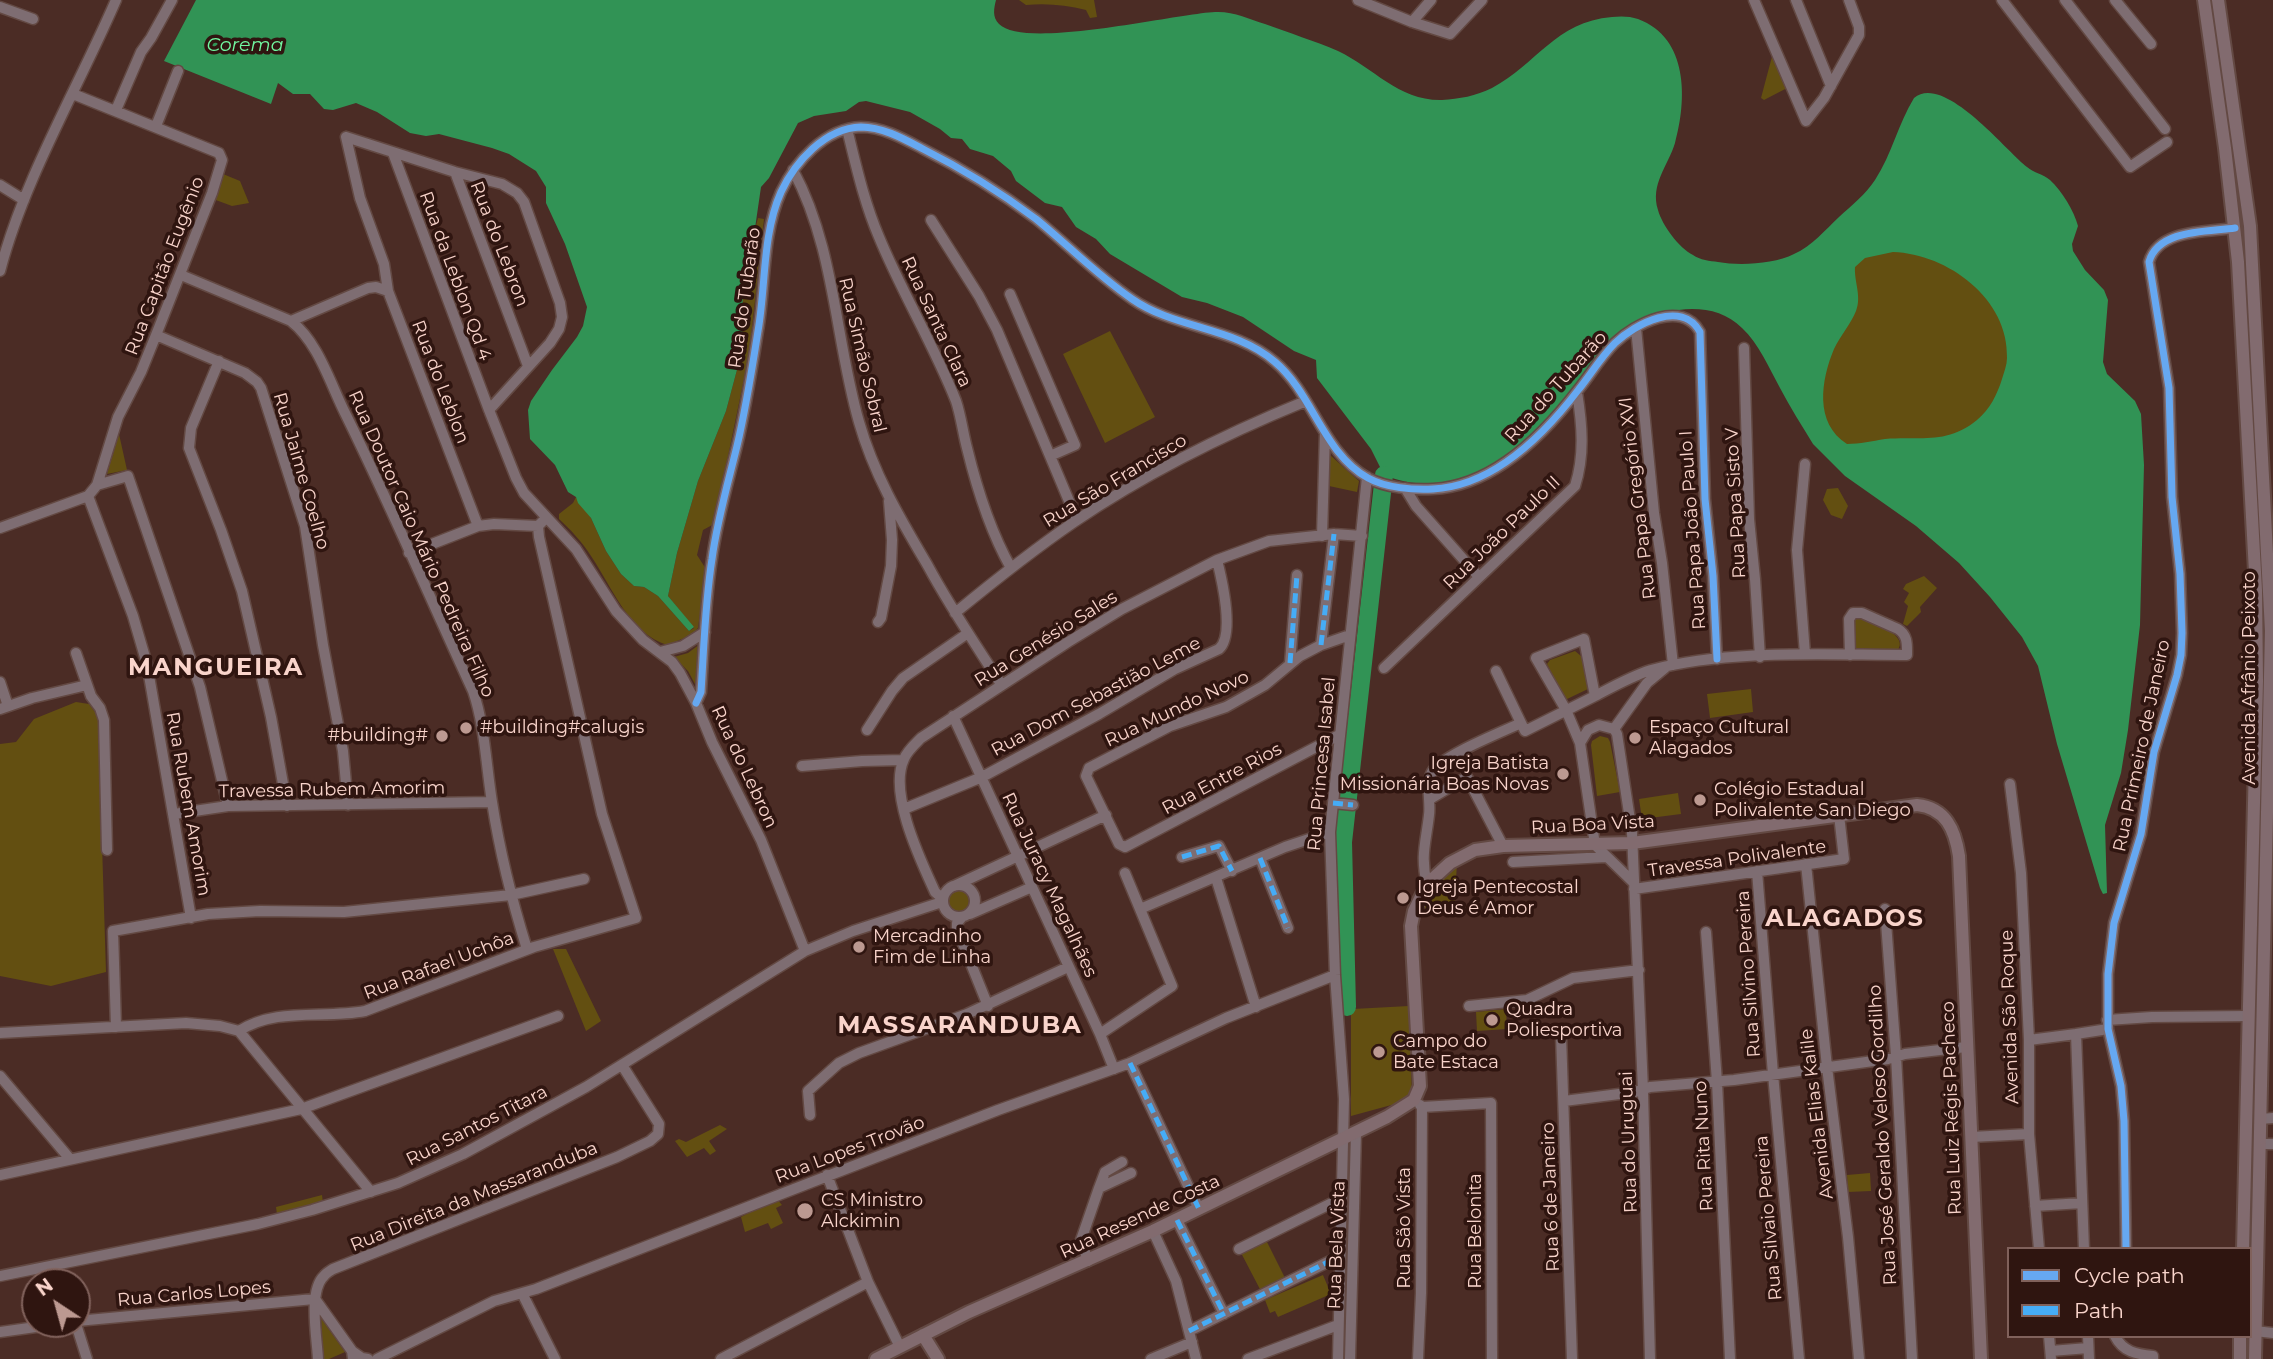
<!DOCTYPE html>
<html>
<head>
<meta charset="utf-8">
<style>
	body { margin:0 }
	#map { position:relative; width:2273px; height:1359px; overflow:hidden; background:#4b2c25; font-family:Montserrat,sans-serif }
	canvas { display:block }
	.legend { position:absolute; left:2007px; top:1247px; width:245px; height:91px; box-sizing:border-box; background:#2f1510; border:2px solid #80615b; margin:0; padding:9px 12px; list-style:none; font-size:21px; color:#f9d4cb }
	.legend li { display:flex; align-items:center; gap:14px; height:35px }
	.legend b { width:35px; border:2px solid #80615b }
	.north { position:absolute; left:21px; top:1268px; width:70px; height:70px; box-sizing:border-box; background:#2f1510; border:2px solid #80615b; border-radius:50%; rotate:324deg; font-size:19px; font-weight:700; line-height:28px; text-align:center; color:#f9d4cb }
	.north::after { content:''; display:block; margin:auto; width:24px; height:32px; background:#bc9991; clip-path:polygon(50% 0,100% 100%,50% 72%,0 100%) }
</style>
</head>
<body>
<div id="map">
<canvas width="2273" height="1359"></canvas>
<ul class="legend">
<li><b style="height:9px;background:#66a8f1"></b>Cycle path</li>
<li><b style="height:9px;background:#46acf6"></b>Path</li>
</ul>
<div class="north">N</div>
</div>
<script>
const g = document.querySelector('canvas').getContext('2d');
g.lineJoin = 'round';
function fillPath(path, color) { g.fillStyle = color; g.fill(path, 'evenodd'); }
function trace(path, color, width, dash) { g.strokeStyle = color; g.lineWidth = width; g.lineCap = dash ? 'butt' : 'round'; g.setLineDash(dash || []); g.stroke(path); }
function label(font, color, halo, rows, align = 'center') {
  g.font = font + ' Montserrat,sans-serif'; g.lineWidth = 7; g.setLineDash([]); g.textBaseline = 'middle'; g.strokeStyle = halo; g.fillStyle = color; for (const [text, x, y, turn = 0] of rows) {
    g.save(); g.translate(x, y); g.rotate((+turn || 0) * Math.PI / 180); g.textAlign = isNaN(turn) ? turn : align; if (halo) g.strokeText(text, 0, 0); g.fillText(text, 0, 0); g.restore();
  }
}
fillPath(new Path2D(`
	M1019,0h75l3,17 -7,1 -4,-8c-20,-5 -39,-7 -60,-5z
	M1774,49l15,38 -25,13 -3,-2z
	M223,174l17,7 9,22 -17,3 -19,-7z
	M758,218l6,1 -15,136 -35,169 -11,6 -6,25 9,14 -8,59 -6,7 -25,10c-38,-12 -55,-58 -76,-89 -9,-14 -20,-26 -32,-37v-5l14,-11 3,-6 15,21 15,33 15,23 13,12 10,1 14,9 31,35 5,-3 -26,-32 9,-43 21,-72 28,-70 16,-60 1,-75z
	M1866,225l142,62 21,119 -109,104 -110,-75 5,-101z
	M1110,331l45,86 -50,26 -42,-89z
	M119,434l8,36 -20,4z
	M1330,455l29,26 -2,11 -28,-6z
	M1838,488l10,18 -6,13 -11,-4 -8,-15 4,-11z
	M1924,576l13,12 -17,19 1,5 -14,14 -4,-2 5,-18 -4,-4 5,-9 -6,-4 3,-5z
	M1858,616l7,1c11,7 45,19 32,34h-42l-1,-30z
	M700,644l-4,42 -8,-15 -14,-14 14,-4z
	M1575,651l6,5 9,32 -25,12 -18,-36 3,-4z
	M1751,689l2,23 -43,6 -3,-24z
	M76,702l13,2 9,12 8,256 -55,14 -51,-10v-232l16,-2 18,-23z
	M1600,736l8,2 2,4 10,50 -23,4 -6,-51 1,-4z
	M1678,793l3,21 -39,5 -3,-20z
	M1457,863l-3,51 -25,-2 -7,-8 19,-32z
	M947 901a11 11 0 1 1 22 0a11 11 0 1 1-22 0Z
	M553,949h13l35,72 -15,10z
	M1409,1006l3,89 -6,6 -55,15v-104l2,-3z
	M1506,1009l1,20 -30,2 -1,-19z
	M720,1125l7,4 -18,12 7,10 -6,4 -6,-7 -17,9 -12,-16 4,-2 7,3z
	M1870,1173l1,18 -23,1 -1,-17z
	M322,1195l2,16 -46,11 -2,-15z
	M776,1198l6,7 -6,3 7,15 -12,6 -3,-6 -23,9 -4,-15z
	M1264,1236l23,46 -24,13 -24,-46z
	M1323,1275l8,19 -53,23 -3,-6 -5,2 -5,-13z
	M321,1318l24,34 -16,7h-6z`), '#634f11');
fillPath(new Path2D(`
	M196,0h800c-2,8 -4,17 3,24 25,26 176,-10 216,-12 18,-1 34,7 50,12 24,9 50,17 73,27 36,17 61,50 104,49 17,-1 34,-4 50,-12 45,-24 63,-66 120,-71 8,-1 18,-1 26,2 51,19 49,81 37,124 -7,23 -25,41 -17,67 4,15 21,38 35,45 7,5 17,6 25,7 22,4 56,2 76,-8 18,-8 31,-24 45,-37 13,-12 27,-23 36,-37 17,-26 23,-56 39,-82 30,-25 92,53 113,69 7,6 16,7 23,13 12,11 24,31 28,46l-6,18 1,7 12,19 19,20 4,10 -5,62 4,12 28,27 6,13 3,51 -4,160 -12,105 -7,43 -16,52 2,68 -4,1 -3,-6 -43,-144 -19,-78 -16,-29 -32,-40 -31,-34 -43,-37 -71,-50 -32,-32c-11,-18 -23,-37 -33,-56 -11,-20 -21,-44 -38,-60 -27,-27 -70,-21 -102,-7 -22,23 -44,46 -66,70 -27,29 -63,71 -102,84 -28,11 -60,12 -88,0l-13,-26 -54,-71 -1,-18 -22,-9 -51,-34 -36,-14 -25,-6 -72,-43 -14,-15 -20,-12 -14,-20 -17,-4 -29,-22 -5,-10 -18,-15 -23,-7 -8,-10 -11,-1 -11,-9 -30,-17 -44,-11 -7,1 -13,9 -32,5 -16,7 -29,55 -8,9 -8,55 -10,35 -1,74 -16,60 -28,70 -21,72 -9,43 26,31 -5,4 -31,-35 -14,-9 -10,-1 -13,-12 -15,-23 -15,-33 -13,-15 -2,-6 -8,-5 -13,-27 -25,-26 -2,-29 3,-9 21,-31 25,-33 6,-11 4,-19 -22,-63 -19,-41v-16l-10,-16 -27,-17 -17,-6 -53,-14 -13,2 -16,-3 -33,-21 -21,-9 -23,7 -9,-1 -14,-15h-17l-15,-11 -7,21 -107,-43zM1893,252c55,2 116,47 114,106 0,7 -3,14 -5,21 -5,16 -12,30 -25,41 -30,25 -58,16 -92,19 -13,2 -25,5 -38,5 -33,-21 -26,-64 -13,-95 6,-13 17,-25 22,-38 6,-15 -2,-29 -1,-44l10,-9z`), '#319355');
trace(new Path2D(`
	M1347,1007l-4,-165 41,-367`), '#319355', 18);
const minor = new Path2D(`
	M1358,0l54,22 38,12 32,-34
	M1754,0l52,121 18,-23 35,-63v-8l-10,-27
	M1796,0l35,86
	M2002,0l128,167 37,-25
	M2065,0l100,129
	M2115,0l36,44
	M0,7l33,12
	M1412,22l19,-22
	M73,94l146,59 3,7 -10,33 -56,142 -15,37 -23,45 -21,68 -9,11
	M116,110l25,-58 10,-14 21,-38
	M156,126l22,-55
	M847,129c9,36 17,73 32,108 23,56 55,108 77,164 5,15 7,32 11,47 10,41 23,83 44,120
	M346,137l109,35 47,12 15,9 7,9 36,101 2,14 -3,12 -9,14 -61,67
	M346,137l14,61 24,66 4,27 90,235
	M393,153l96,257 27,68 8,15 52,56 40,62 27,29 29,22 8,11 16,30 16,39 49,98 44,111
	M793,170c42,78 42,169 66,252 15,53 42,98 69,144 22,41 48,79 73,118
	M455,172l73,194
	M0,185l24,15
	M931,220l48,76 18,34 80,190
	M0,271c24,-92 78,-183 116,-271
	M181,275l110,46c27,21 39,62 54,92 45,91 85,185 128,278 12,35 13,74 19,111 8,51 20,99 35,147
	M1010,294l65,151 -25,11
	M291,321l77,-33 8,-1 12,4
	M1636,328l18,185 8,50 11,102
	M156,335l89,38 12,9 4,6 44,138 18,119 20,106 5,54
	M1744,348l5,171 6,60 5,78
	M219,361l-28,67 -2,20 32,82 21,61 29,126 16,89
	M1805,464l-8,86 8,104
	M97,485l31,-9 72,211 28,119
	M1405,488l11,18 63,71
	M88,496l45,120 14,48 44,254
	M0,528l88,-32
	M1322,536l3,-103
	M409,553l69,-27 16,-2 44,2
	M955,613c39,-32 78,-63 119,-91 72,-49 151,-88 232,-121
	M878,622l3,-4 10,-52 1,-26 -3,-39
	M1321,645l13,-111
	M660,652l23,-6 22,-14
	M76,653l15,43 9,12 4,12 3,130
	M1290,663l7,-88
	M1384,668l191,-182c10,-31 7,-62 2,-94
	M1496,671l25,52
	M0,682l8,24
	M1595,696l-11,-57 -48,19 30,52 14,33 15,102 39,38
	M696,703l5,-11c3,-45 4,-89 11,-133 5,-38 16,-76 25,-113 9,-38 15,-77 21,-115 8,-45 4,-96 23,-139 14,-30 44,-64 80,-65 22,0 43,12 62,22 40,20 77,43 113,70 32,26 62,57 96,80 43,30 103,28 143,63 38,32 48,91 93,116 18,10 45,12 65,11 60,-3 111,-54 146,-100 12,-15 22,-32 36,-46 20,-19 67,-44 85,-11l5,167 8,77 4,83
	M0,709l32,-11 55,-13
	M953,716l147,318 14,35
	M1614,729l33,-46 18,-15
	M867,730l25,-39 11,-13 65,-45
	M1339,735l-214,112 -6,-3 -33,-68 3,-8 81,-42 56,-19 39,-22 35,-29 21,-11 29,-10
	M1580,743l8,-13 11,-5 15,4 3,5 15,99 11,257 7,269
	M802,766l60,-5 41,-1
	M2010,784l11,89 8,167v94l10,115
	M1430,799l37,-22 36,69
	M1333,803l20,2
	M904,809l78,-32 117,-63 76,-45 44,-20c16,-14 3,-69 -2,-89
	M174,814l54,-8 264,-4
	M1182,857l37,-11 13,25
	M1260,858l28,70
	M1513,862l93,-5
	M1806,864l21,203 21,170 11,122
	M1757,871l16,203 26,285
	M1216,878l40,129
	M1427,884c-7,-28 -1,-42 2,-69 2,-13 -4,-31 3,-43 9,-16 70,-40 89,-49l4,8c24,-12 48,-24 72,-36 17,-9 35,-19 54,-25 78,-21 175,-15 256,-15 0,-10 1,-20 -9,-26l-36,-16h-9l-4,6 1,36
	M943 901a16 16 0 1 1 32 0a16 16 0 1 1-32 0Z
	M954,886l152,-71
	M1634,889l210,-30 -5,-44
	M943,899l-8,-7c-14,-31 -47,-99 -31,-133 3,-8 11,-15 17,-21l147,-96 54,-33 95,-49 52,-19 65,-7 28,2
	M1140,909l145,-62 45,-15
	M1885,909l11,147 16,303
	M970,914l62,-27
	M962,917l-5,6v6l31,77
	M1706,932l11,150 13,277
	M1469,1006l58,-6 46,-22 66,-8
	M2107,1020l45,-3 96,-1
	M116,1027l-3,-96 95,-17 52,-3 84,1 167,-17 73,-16
	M239,1031l132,161
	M0,1033l186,-10 34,3 19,5c37,-24 84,-12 126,-20l169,-64 102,-29 -34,-104 -63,-277 -1,-11 8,-8
	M1100,1034l72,-48 -47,-113
	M1561,1035l11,324
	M2029,1040l47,-6
	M1130,1063l69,146
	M0,1076l70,83
	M1564,1101l71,-9 15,-5 84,-7 154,-21 17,-5 61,-7
	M1422,1107l69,-4 1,256
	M810,1115l-2,-24 31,-28 20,-10 108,-39 101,-47
	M2260,1119l13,-1
	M1971,1137l58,-3
	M2259,1144h14
	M0,1175l301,-66 257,-93
	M827,1175l41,107 32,65
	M1099,1188l6,-16 17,-10
	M2035,1206l47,-3
	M1177,1220l47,94
	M1153,1231l23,50 20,78
	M1239,1249l103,-51
	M2084,1249l-8,-215 32,-5
	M2126,1249l-2,-128 -3,-35 -13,-57v-55l6,-51 27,-89 13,-82 23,-77 4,-20 1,-22 -2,-59 -8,-77 -3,-109 -20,-126c9,-33 59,-30 86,-34
	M1088,1261l-7,-21 18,-52 32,-15
	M0,1276l258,-52 54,-14 86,-27 65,-29 123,-67 219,-136 48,-20 89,-29
	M522,1293l33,66
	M315,1299l37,52 1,8
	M77,1321l237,-22
	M76,1324l11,35
	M1189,1331l151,-75
	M2255,1331l18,2
	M0,1332l57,-8
	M2049,1336l2,23
	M2088,1336l1,23
	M2115,1336c8,16 21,18 38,20v3
	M352,1351l10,7 6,1
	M2051,1351l37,-3
	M318,1359c-1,-21 -10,-68 6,-83 2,-3 6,-5 9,-7l284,-112 33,-16 8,-7 1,-10 -37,-59
	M377,1359l117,-58 42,-12 462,-179 132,-47 96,-45 109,-43
	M721,1359l147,-77
	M1151,1359l41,-17
	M1248,1359l90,-34
	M1338,1359l6,-260 -9,-124 -5,-143 37,-355
	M1350,1359l6,-227
	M1418,1359l3,-66 1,-186 -2,-2`);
const major = new Path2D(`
	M2204,0l21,148 13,114 18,328 1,91 -14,568
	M2218,0l32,226 21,405 -16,728
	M923,1335l15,24
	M2240,1336v23
	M876,1359l93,-47 184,-81 234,-114 27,-17 6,-14 -9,-160 3,-15 13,-27 23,-21 25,-13 28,-4 129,-3 285,-38c29,3 38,25 42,51l22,503`);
trace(minor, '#634943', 13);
trace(major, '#634943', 16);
trace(minor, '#7e6d72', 10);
trace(major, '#826b6f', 12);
trace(new Path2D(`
	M1321,645l13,-111
	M1290,663l7,-88
	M1333,803l20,2
	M1182,857l37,-11 13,25
	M1260,858l28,70
	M1130,1063l69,146
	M1177,1220l47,94
	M1189,1331l151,-75`), '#46acf6', 5, [10, 5]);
trace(new Path2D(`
	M696,703l5,-11c3,-45 4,-89 11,-133 5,-38 16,-76 25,-113 9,-38 15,-77 21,-115 8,-45 4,-96 23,-139 14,-30 44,-64 80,-65 22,0 43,12 62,22 40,20 77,43 113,70 32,26 62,57 96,80 43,30 103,28 143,63 38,32 48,91 93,116 18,10 45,12 65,11 60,-3 111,-54 146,-100 12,-15 22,-32 36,-46 20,-19 67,-44 85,-11l5,167 8,77 4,83
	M2126,1249l-2,-128 -3,-35 -13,-57v-55l6,-51 27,-89 13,-82 23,-77 4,-20 1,-22 -2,-59 -8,-77 -3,-109 -20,-126c9,-33 59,-30 86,-34`), '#66a8f1', 7);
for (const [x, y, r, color] of [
	[466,728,7,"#bc9991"],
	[442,736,7,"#bc9991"],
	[1635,738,7,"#bc9991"],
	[1563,774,7,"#bc9991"],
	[1700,800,7,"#bc9991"],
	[1403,898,7,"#bc9991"],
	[859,947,7,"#bc9991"],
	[1492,1020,7,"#bc9991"],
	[1379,1052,7,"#bc9991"],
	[805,1211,9,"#bc9991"]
]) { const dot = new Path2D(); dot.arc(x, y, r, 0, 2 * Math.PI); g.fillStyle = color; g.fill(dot); trace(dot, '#2f1510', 2.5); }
label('18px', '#f9d4cb', '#2f1510', [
	["Rua do Lebron",499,244,69],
	["Rua Capitão Eugênio",165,266,-69],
	["Rua da Leblon Qd 4",455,276,70],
	["Rua do Tubarão",745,298,-82],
	["Rua Santa Clara",936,322,65],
	["Rua Simão Sobral",862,355,77],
	["Rua do Leblon",440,382,69],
	["Rua do Tubarão",1556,387,-48],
	["Rua Jaime Coelho",301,471,74],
	["Rua São Francisco",1115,481,-31],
	["Rua Papa Gregório XVI",1638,498,-97],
	["Rua Papa Sisto V",1736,503,-93],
	["Rua Papa João Paulo I",1693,530,-94],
	["Rua João Paulo II",1502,533,-44],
	["Rua Doutor Caio Mário Pedreira Filho",421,544,66],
	["Rua Genésio Sales",1046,639,-32],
	["Avenida Afrânio Peixoto",2250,678,-90],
	["Rua Dom Sebastião Leme",1096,697,-28],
	["Rua Mundo Novo",1177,709,-25],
	["Rua Primeiro de Janeiro",2142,746,-78],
	["Rua Princesa Isabel",1322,764,-85],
	["Rua do Lebron",744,767,65],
	["Rua Entre Rios",1222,779,-28],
	["Travessa Rubem Amorim",332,790,-1],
	["Rua Rubem Amorim",188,804,80],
	["Rua Boa Vista",1593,825,-3],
	["Travessa Polivalente",1737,859,-8],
	["Rua Juracy Magalhães",1049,885,65],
	["Rua Rafael Uchôa",439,966,-21],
	["Rua Silvino Pereira",1749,974,-94],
	["Avenida São Roque",2010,1017,-92],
	["Rua Luiz Régis Pacheco",1952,1108,-92],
	["Avenida Elias Kalile",1817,1114,-97],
	["Rua Santos Titara",477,1126,-27],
	["Rua José Geraldo Veloso Gordilho",1883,1135,-93],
	["Rua do Uruguai",1629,1142,-92],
	["Rua Rita Nuno",1704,1146,-93],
	["Rua Lopes Trovão",850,1150,-21],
	["Rua Direita da Massaranduba",474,1197,-22],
	["Rua 6 de Janeiro",1551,1197,-92],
	["Rua Resende Costa",1140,1217,-25],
	["Rua Silvaio Pereira",1769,1218,-95],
	["Rua São Vista",1405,1228,-90],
	["Rua Belonita",1476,1231,-90],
	["Rua Bela Vista",1337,1245,-88],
	["Rua Carlos Lopes",194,1294,-5]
]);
label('18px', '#f9d4cb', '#2f1510', [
	["#building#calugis",480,728],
	["Espaço Cultural",1649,728],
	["Alagados",1649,749],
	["#building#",428,736,"right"],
	["Igreja Batista",1549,764,"right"],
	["Missionária Boas Novas",1549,785,"right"],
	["Colégio Estadual",1714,790],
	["Polivalente San Diego",1714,811],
	["Igreja Pentecostal",1417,888],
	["Deus é Amor",1417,909],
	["Mercadinho",873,937],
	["Fim de Linha",873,958],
	["Quadra",1506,1010],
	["Poliesportiva",1506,1031],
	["Campo do",1393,1042],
	["Bate Estaca",1393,1063],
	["CS Ministro",821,1201],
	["Alckimin",821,1222]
], 'left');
label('italic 19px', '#71f8a0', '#2f1510', [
	["Corema",245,45]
]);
g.letterSpacing = '2px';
label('bold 24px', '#f9d4cb', '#2f1510', [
	["MANGUEIRA",216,668],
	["ALAGADOS",1845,919],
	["MASSARANDUBA",960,1026]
]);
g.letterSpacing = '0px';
</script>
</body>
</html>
